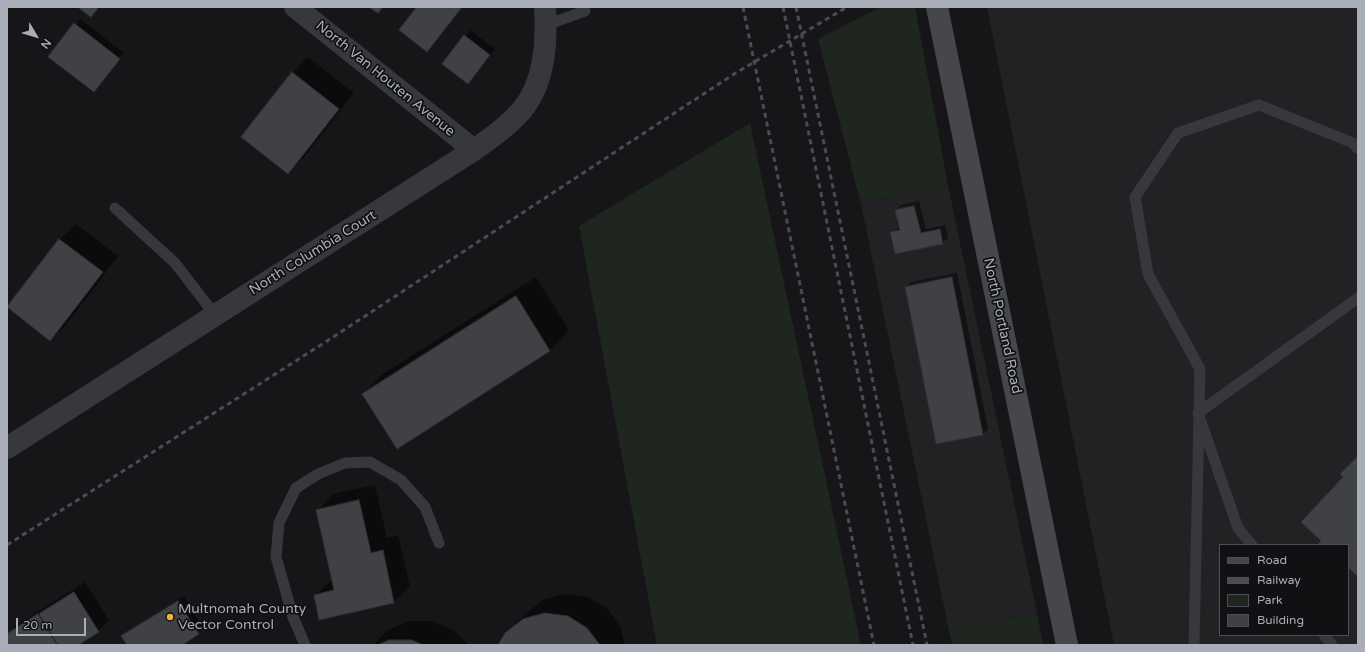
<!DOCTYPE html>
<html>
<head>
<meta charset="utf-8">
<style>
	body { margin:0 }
	#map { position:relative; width:1365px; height:652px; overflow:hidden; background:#161618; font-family:"Varela Round",sans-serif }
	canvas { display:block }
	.frame { position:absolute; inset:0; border:8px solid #a8adb8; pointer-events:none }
	.legend { position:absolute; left:1219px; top:544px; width:130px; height:92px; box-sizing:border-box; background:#111113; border:1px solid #4d4f55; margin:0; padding:5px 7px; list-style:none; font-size:12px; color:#a8adb8 }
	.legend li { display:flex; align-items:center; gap:8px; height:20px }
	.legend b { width:20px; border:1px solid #4d4f55 }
	.north { position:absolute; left:16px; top:16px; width:40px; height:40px; -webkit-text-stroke:3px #111113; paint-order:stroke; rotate:128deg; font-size:11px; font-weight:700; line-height:16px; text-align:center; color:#a8adb8 }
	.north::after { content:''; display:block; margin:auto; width:14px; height:18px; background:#a8adb8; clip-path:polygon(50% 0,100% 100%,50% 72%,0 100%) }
	.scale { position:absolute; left:16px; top:618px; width:70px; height:18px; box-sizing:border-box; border:2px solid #a8adb8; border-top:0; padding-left:5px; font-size:12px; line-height:14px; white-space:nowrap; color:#a8adb8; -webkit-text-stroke:3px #111113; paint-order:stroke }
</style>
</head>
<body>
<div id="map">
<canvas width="1365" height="652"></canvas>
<div class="frame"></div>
<ul class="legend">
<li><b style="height:5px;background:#45474d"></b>Road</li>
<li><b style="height:5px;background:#4a4c52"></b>Railway</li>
<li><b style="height:11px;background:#1e261f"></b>Park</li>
<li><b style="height:11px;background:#404145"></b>Building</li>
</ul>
<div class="north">N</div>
<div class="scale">20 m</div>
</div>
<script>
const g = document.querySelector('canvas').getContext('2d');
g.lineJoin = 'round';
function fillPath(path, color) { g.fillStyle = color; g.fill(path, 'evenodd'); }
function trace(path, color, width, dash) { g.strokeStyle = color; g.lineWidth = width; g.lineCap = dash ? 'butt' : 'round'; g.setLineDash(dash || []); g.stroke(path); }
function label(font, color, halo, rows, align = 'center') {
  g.font = font + ' "Varela Round",sans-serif'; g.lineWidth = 3.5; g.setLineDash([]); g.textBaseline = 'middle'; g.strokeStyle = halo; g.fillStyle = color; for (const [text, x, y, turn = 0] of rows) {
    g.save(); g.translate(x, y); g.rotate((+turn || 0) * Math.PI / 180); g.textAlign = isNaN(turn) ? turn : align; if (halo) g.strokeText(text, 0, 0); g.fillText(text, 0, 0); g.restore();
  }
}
fillPath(new Path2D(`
	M987,7h371v638h-244zM1220,545h128v90h-128z
	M948,185l89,428 -88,18 -88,-427z`), '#222225');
fillPath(new Path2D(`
	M881,7h34l33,178 -87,19 -43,-165z
	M750,123l111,522h-204l-78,-419z
	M1037,613l6,32h-91l-3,-14z`), '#1e261f');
fillPath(new Path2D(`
	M80,19l44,34 -30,38 -44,-35z
	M470,30l25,19 -22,29 -30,-14z
	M308,57l46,36 -50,64 -16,16 4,-100z
	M919,201l7,28 19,-4 3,13 -6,5 -51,-10 9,-6 -4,-17 5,-5z
	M76,224l42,32 -52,69 -16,15 -42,-32 52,-69z
	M957,273l31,156 -5,5 -77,-147 5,-5z
	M536,277l33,53 -19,20 -153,97 -34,-53 20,-20z
	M375,485l12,53 11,-3 12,51 -16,16 -74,16 -5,-23 18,-16 -15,-69 15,-16z
	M85,582l24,38 -11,11 -22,14h-67l-2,-4v-7l8,-8z
	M566,594l22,3 19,11 13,18 5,19h-126l7,-11 20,-21 18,-14z
	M184,596l19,32 -5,5 -18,12h-52l-5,-9 5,-5z
	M410,621h22l21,9 16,15h-96l15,-15z`), '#0007');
const building = new Path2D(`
	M78,7h21l-8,10z
	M369,7h14l-5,6z
	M417,7h45l-35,45 -28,-22z
	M74,23l46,36 -26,33 -46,-35z
	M464,35l26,20 -22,29 -26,-20z
	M292,72l47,37 -51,65 -47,-37z
	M914,206l7,27 19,-4 3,15 -48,10 -5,-22 10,-2 -5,-20z
	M59,239l44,33 -53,69 -43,-34z
	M952,277l31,158 -47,9 -31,-157z
	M516,296l34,55 -153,98 -35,-55z
	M1358,456v121l-10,-10v-22h-31l4,-4 -20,-19 42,-45 -3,-3z
	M359,500l12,53 12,-3 11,53 -75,17 -5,-25 20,-5 -18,-80z
	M74,592l25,40 -21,13h-20l-19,-31z
	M178,601l21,33 -17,11h-55l-6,-9z
	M545,613l23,3 19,12 13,17h-102l7,-12 18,-14z
	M38,614l19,31h-49l-1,-11z
	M389,640h23l11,5h-45z`);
fillPath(building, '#404145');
trace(building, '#303034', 1);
trace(new Path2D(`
	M546,25l39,-14
	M115,208l60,55 40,52
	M1252,545l-14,-17 -40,-115 160,-115
	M1324,635l8,10
	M305,645l-12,-28 -17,-60 3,-34 17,-35 22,-14 27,-11 25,-1 31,18 24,27 14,36
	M1194,645l6,-276 -52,-95 -13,-77 43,-64 81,-28 94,38 5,6`), '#37383d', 11);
trace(new Path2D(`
	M295,7l179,143
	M7,448l467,-298c17,-12 34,-24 48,-40 23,-28 25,-68 23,-103`), '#37383d', 22);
trace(new Path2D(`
	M937,7l130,638`), '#45474d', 22);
trace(new Path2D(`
	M743,7l131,638
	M783,7l130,638
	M796,7l131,638
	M7,545l320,-204 407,-267 113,-67`), '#4a4c52', 3, [5, 4]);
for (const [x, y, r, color] of [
	[170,617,4,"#f2b134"]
]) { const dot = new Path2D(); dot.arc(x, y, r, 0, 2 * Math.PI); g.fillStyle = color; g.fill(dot); trace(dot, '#111113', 1.5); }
label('14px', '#a8adb8', '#111113', [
	["North Van Houten Avenue",385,79,39],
	["North Columbia Court",313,253,-32],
	["North Portland Road",1002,326,78]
]);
label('14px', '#a8adb8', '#111113', [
	["Multnomah County",178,609],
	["Vector Control",178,625]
], 'left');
</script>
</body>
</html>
